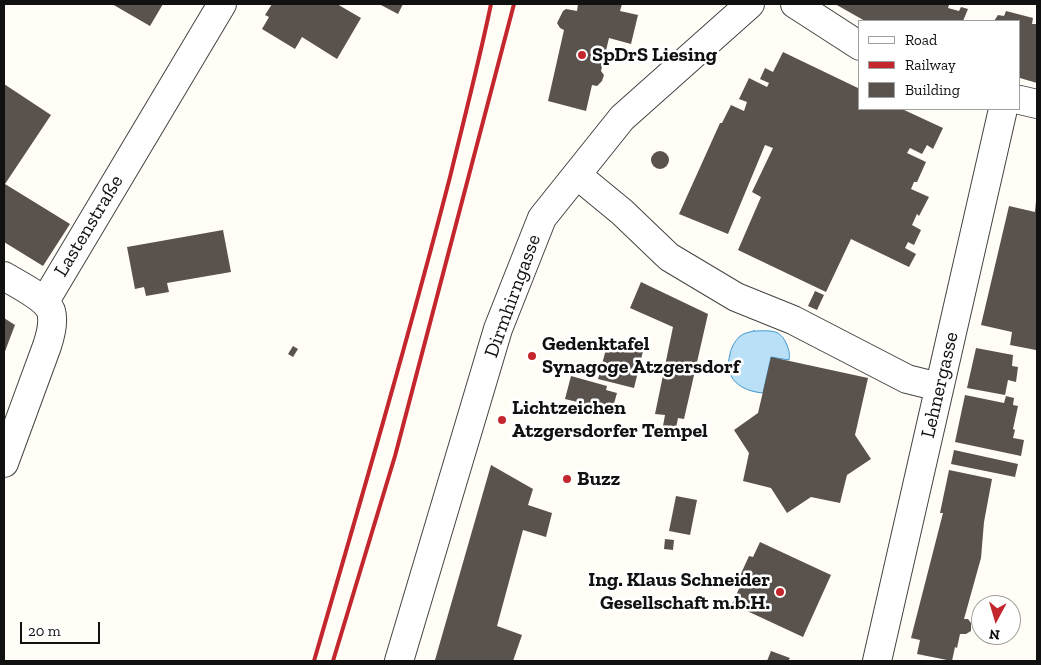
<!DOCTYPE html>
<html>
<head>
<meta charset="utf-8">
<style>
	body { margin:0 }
	#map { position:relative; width:1041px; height:665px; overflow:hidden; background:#fffdf5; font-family:"Zilla Slab",serif }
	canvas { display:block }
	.frame { position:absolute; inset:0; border:5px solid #111; pointer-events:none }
	.legend { position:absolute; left:858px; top:20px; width:162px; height:90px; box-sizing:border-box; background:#fff; border:1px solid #a0a0a0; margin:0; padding:6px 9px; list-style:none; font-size:15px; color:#111 }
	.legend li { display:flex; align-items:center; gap:10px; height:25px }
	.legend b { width:25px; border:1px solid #a0a0a0 }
	.north { position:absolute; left:971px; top:595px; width:50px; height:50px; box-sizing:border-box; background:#fff; border:1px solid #a0a0a0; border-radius:50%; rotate:186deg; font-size:14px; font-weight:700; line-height:20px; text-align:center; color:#111 }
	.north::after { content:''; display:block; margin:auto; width:18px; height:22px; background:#c4262e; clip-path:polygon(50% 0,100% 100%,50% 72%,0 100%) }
	.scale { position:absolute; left:20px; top:622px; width:80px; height:22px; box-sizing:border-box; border:2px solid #111; border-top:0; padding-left:6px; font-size:15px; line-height:18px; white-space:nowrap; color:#111; -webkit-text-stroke:4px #fff; paint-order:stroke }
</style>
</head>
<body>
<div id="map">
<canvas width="1041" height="665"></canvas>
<div class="frame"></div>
<ul class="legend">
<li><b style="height:6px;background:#fff"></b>Road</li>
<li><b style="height:6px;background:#c4262e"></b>Railway</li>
<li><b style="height:14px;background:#5a524d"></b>Building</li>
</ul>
<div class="north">N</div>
<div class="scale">20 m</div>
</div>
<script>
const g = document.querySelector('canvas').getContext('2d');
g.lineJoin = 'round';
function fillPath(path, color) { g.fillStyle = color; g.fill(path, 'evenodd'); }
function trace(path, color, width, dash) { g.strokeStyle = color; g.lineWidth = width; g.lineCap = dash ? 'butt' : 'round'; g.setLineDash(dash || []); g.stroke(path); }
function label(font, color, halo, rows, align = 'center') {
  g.font = font + ' "Zilla Slab",serif'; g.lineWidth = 5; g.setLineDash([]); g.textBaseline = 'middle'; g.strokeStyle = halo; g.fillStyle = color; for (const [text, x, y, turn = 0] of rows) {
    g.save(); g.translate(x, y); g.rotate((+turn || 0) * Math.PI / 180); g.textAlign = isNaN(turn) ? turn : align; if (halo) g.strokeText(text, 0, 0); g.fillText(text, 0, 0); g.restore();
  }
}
const water = new Path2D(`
	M754,331c16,0 26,-3 33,14 2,6 3,8 2,15l-18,-3 -8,36c-22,-2 -40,-14 -33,-39 1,-6 5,-13 9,-17 4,-4 11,-5 15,-6z`);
fillPath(water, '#b9e0f7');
trace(water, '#3f96cf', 1);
fillPath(new Path2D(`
	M112,4h51l-13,22z
	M272,4h65l24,14 -24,41 -35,-22 -7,12 -33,-20 7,-12 -4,-2z
	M379,4h24l-5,10z
	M578,4h44l-2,7 18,4 -7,29 -22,-6 -8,33 3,4 -2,6 -5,5 -5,-1 -6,26 -38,-10 16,-71 -4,-2 -3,-5 6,-12 3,-2 11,2z
	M835,4h112l2,1 -1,3 11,3 2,-4 7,2 -5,12h-98z
	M1006,11l27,7 -1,6h5v59l-17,-5v-57h-26l4,-6 6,1z
	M783,52l77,37v20h42l41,19 -10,21 -6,-4 -5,9 -12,-6 -3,5 19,9 -9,20h-3l-3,7 18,8 -10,19 -2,-2 -5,11 9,5 -7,15 -6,-3 -3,6 11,6 -7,13 -58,-28 -25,53 -88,-42 23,-53 -9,-5 21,-44 -8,-3 -37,89 -49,-20 41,-91h2l9,-18 13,6 3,-9 -8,-3 10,-21 18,9 2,-4 -9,-4 5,-11 8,4z
	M4,84l47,31 -46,69 65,40 -27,42 -39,-24z
	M651 160a9 9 0 1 1 18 0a9 9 0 1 1-18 0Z
	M1036,201h1l-1,149 -26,-5 2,-13 -31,-7 28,-119 26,6z
	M223,230l8,42 -64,11 2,9 -23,4 -2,-9 -9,2 -8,-42z
	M641,282l67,32 -24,105 -6,-1 -2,10 -13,-2 2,-11 -10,-1 18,-87 -43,-19z
	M815,291l9,4 -7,15 -9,-4z
	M4,318l11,7 -11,29z
	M609,338l35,9 -10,41 -36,-9z
	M293,346l5,3 -5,8 -5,-3z
	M976,348l37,7 -1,11 6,1 -2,15 -8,-2 -3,15 -38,-7z
	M771,357l97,21 -13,57 16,24 -24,16 -7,28 -29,-6 -24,16 -16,-25 -28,-7 6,-28 -15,-23 24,-17z
	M571,376l36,10 -1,4 11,3 -4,14 -10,-3 -1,4 -37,-9z
	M965,395l39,8 2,-7 8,2 -1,7 5,1 -5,23 2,1 -2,8 11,2 -3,16 -66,-14z
	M954,450l64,14 -3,13 -64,-13z
	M491,465l42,24 -5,16 24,8 -6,24 -23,-7 -26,96 25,9 -9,26h-75l-3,-1z
	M949,470l43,9 -8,43 -3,36 -17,61h4l3,4v8l-5,3h-6l-3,14 -2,-1 -3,14 -35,-7 3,-14 -9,-2 32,-125h-3z
	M676,496l21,4 -7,35 -21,-4z
	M665,539l9,1 -1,10 -9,-1z
	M760,542l71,33 -28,62 -71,-33 11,-24 -4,-2 10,-22 4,1z
	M771,651l19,7 -2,3h-21z`), '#5a524d');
const minor = new Path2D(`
	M795,4l65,42
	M1020,100l17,4
	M577,175l45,37 47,45 67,40 57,23 114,59 32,8
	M4,276c13,8 41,21 47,35 3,10 -1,26 -4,35l-43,117
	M45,301l177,-297
	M399,661l99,-332 44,-111 80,-100 128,-114
	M877,661l126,-552`);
trace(minor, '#444', 30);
trace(minor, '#fff', 28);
trace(new Path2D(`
	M314,661c47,-161 94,-322 136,-484 14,-58 29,-115 41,-173
	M333,661l62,-205 119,-452`), '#c4262e', 4);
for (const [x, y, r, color] of [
	[582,55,5,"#c4262e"],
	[532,356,5,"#c4262e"],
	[502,420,5,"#c4262e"],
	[567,479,5,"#c4262e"],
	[780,592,5,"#c4262e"]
]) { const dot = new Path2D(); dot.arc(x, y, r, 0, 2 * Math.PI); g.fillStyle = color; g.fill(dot); trace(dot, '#fff', 2); }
label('bold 20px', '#111', '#fff', [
	["SpDrS Liesing",592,55],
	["Gedenktafel",542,344],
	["Synagoge Atzgersdorf",542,367],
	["Lichtzeichen",512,408],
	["Atzgersdorfer Tempel",512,431],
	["Buzz",577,479],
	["Ing. Klaus Schneider",770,580,"right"],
	["Gesellschaft m.b.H.",770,603,"right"]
], 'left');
label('20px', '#111', '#fff', [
	["Lastenstraße",89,226,-59],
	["Dirmhirngasse",513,296,-70],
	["Lehnergasse",940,385,-77]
]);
</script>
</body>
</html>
